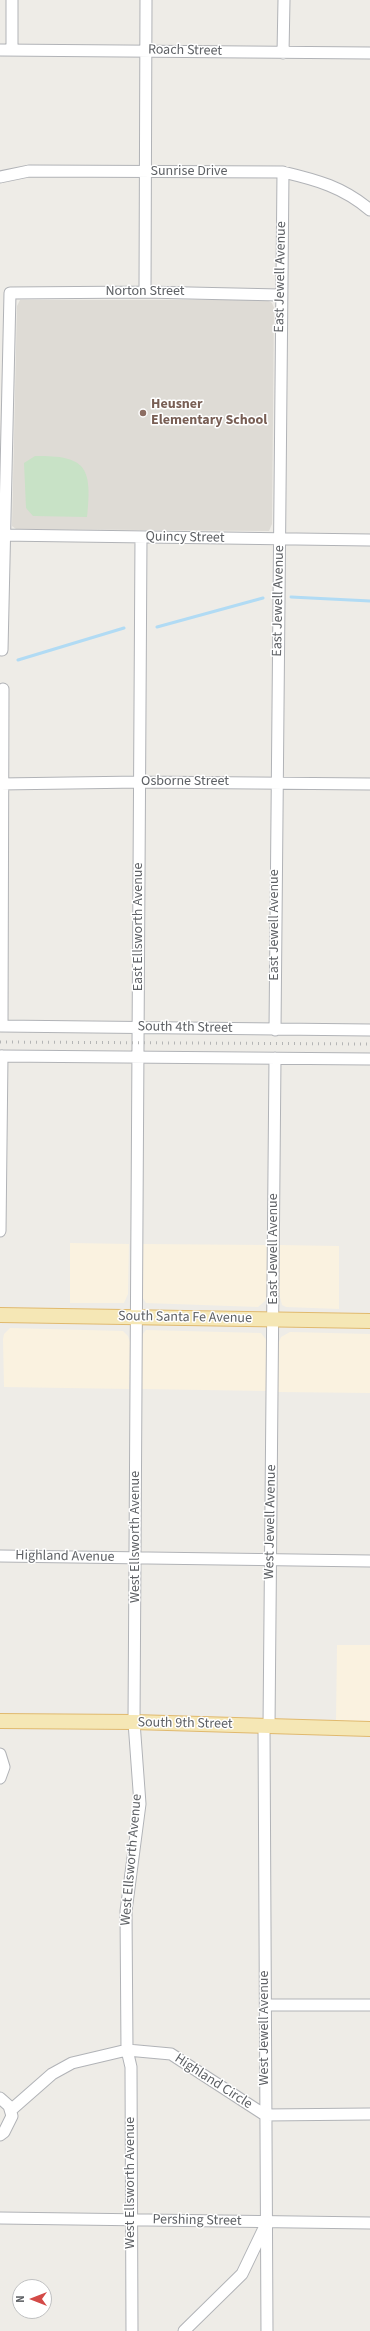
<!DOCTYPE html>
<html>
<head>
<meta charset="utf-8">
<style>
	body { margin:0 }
	#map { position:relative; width:370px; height:2331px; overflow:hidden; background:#eeece7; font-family:"Source Sans 3",sans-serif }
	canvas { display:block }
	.north { position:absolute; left:12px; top:2279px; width:40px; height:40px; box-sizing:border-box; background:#fff; border:1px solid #bfc0c1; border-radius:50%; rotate:270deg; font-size:11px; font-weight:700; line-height:16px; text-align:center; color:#5e6165 }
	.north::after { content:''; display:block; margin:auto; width:14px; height:18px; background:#d34a47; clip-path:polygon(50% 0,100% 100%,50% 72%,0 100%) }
</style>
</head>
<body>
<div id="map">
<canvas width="370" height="2331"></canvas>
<div class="north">N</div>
</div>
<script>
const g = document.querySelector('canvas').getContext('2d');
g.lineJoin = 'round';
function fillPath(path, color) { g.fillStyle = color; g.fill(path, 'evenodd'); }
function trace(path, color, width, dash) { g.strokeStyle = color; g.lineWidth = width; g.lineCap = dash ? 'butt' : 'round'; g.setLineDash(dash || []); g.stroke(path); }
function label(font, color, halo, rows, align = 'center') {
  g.font = font + ' "Source Sans 3",sans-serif'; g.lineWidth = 3; g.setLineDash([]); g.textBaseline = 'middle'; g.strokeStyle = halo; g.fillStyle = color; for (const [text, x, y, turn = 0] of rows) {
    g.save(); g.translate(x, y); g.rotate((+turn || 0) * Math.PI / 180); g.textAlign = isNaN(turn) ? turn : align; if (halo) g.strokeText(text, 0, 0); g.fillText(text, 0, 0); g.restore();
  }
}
fillPath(new Path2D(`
	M70,1243l59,1 -1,50 -4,9h-54z
	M142,1244l125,1v50l-2,6 -7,6 -112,-4 -5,-8z
	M279,1245l60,1v63l-53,-2 -4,-2 -3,-12z
	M10,1328l113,3 5,5 2,6 -1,47 -125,-2 -1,-48 1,-5z
	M146,1330l115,3 6,8 1,50 -128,-2 1,-53z
	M290,1332l80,2v59l-93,-1 1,-48 3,-7z
	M337,1645h33v76h-34z`), '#faf2e0');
fillPath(new Path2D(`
	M20,300h247l5,3 2,5 -2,216 -3,7 -253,-2 -4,-3 5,-220z`), '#dedbd5');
fillPath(new Path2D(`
	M35,456c52,-1 57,12 52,61l-54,-1 -7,-8 -2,-45z`), '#c8e2c6');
trace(new Path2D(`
	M291,597l79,4
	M157,627l106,-29
	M18,660l106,-32`), '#b1dbf4', 3);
const minor = new Path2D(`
	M0,50l370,3
	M12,50v-50
	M283,53l1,-53
	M0,177l29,-6 254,1c34,8 60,15 87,38
	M145,292l1,-292
	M0,535l370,5
	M2,650l8,-357 135,-1 135,3
	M0,784l140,-2 230,2
	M0,1026l370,4
	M2,1026l1,-337
	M275,1030l8,-858
	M0,1056l370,3
	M0,1231l2,-175
	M0,1556l370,5
	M264,1726l3,605
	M269,1726l6,-668
	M0,1754l4,13 -4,11
	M266,2005h104
	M0,2098l9,8 3,10 -8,16 -4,3
	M11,2110l41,-36 20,-11 55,-13 44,4 94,61 105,-1
	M0,2218l370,5
	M132,2331l-1,-264 -4,-17 -1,-139 14,-107 -6,-82 7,-1185
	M184,2331l58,-57 24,-50`);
const major = new Path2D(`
	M0,1315l370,6
	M0,1721l134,1 236,7`);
trace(minor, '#b1b3b7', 13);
trace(major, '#e0b96e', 16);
trace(minor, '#fff', 11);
trace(major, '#f5e7b5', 14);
trace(new Path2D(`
	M0,1042l370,2`), '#b4b5b5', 3, [1, 5]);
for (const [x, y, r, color] of [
	[143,413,4,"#8d6e63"]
]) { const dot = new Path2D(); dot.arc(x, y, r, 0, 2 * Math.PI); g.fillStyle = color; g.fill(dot); trace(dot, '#fff', 1.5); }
label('14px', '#5e6165', '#fff', [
	["Roach Street",185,51,1],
	["Sunrise Drive",189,172],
	["East Jewell Avenue",281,277,-89],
	["Norton Street",145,292],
	["Quincy Street",185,538,1],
	["East Jewell Avenue",279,601,-89],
	["Osborne Street",185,782],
	["East Jewell Avenue",275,925,-90],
	["East Ellsworth Avenue",139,927,-90],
	["South 4th Street",185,1028,1],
	["East Jewell Avenue",274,1249,-90],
	["South Santa Fe Avenue",185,1318,1],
	["West Jewell Avenue",271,1522,-89],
	["West Ellsworth Avenue",136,1537,-90],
	["Highland Avenue",65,1557,1],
	["South 9th Street",185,1724,1],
	["West Ellsworth Avenue",132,1860,-85],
	["West Jewell Avenue",265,2028,-90],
	["Highland Circle",213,2082,33],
	["West Ellsworth Avenue",131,2183,-90],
	["Pershing Street",197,2221,1]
]);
label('bold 14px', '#785e54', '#fff', [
	["Heusner",151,405],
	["Elementary School",151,421]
], 'left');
</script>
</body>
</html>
